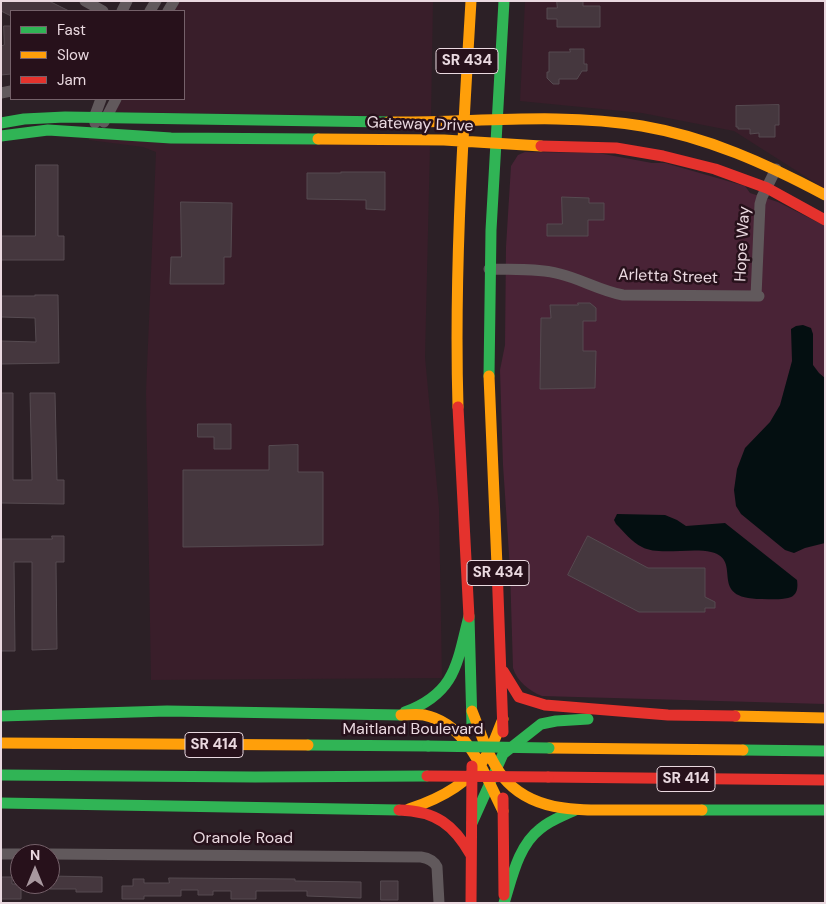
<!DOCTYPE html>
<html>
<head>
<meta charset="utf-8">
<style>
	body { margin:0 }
	#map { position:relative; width:826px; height:904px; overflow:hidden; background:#2c2026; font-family:"DM Sans",sans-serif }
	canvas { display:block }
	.frame { position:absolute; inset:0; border:2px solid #ead9e0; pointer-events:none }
	.legend { position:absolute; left:10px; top:10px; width:175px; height:90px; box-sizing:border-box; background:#27111b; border:1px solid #75616a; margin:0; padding:6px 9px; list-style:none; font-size:15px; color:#ead9e0 }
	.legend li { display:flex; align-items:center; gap:10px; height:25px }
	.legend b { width:25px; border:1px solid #75616a }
	.north { position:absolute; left:10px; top:844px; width:50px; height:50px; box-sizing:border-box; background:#27111b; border:1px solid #75616a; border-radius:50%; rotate:0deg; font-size:14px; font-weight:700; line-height:20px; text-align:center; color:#ead9e0 }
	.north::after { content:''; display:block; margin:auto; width:18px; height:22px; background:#a8989f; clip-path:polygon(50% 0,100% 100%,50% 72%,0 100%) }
</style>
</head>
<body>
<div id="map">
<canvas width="826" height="904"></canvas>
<div class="frame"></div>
<ul class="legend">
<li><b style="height:6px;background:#30b455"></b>Fast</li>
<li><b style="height:6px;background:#ff9f0a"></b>Slow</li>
<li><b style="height:6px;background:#e5322d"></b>Jam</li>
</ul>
<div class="north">N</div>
</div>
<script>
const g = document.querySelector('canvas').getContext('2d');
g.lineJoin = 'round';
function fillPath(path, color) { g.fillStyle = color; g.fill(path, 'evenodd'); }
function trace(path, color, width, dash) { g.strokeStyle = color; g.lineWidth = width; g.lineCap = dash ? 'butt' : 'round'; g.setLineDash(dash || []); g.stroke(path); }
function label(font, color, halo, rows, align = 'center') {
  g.font = font + ' "DM Sans",sans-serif'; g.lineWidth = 5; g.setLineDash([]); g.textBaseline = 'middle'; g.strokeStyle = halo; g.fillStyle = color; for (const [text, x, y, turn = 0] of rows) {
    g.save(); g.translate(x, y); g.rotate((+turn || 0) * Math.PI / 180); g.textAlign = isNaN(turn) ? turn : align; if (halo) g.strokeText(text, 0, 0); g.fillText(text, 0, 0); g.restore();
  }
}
fillPath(new Path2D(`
	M180,1h253l-2,116 -316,-5 6,-13h63v-88h-10z
	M525,1h300v188l-91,-58 -92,-18 -122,-12z
	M89,137l341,9 -5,211 14,151 3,170 -291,2 -5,-288 10,-240 -13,-5 -54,-7z`), '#391e2a');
fillPath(new Path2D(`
	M525,152l73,1 54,10h13l80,23 5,7 28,9 47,24v478l-283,-8c-13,-5 -25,-15 -29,-28l-3,-99 -7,-104 -3,-95 5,-25 1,-98 5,-81 7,-11z`), '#492336');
fillPath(new Path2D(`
	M803,325l8,3 2,6v31l6,8 6,5v165l-20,5 -11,5 -9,-3 -44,-36 -5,-8 -2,-16 3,-21 8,-21 25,-26 10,-17 12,-44 -1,-32 5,-3z
	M617,514l48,1 12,5 9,6 39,-3 72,57c1,7 1,16 -9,18 -8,2 -18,1 -26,1 -57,0 -17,-39 -51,-47 -19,-5 -53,4 -69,-5 -10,-5 -18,-15 -26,-23l-2,-4z`), '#040f11');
const building = new Path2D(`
	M1,1h48l20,10h-58v5l-10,-5z
	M557,1h26v5h17v21h-43v-8h-10v-11h10z
	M4,26h7v48l-10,1v-29l3,-1z
	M570,49h14v15h3v7h-5l-5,8h-18v5h-6l-6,-6v-6h2v-20h21z
	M779,105v20h-4v12h-16v-4l-9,1v-5h-12v-2h-2v-21z
	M36,165h22v71h6v24h-63v-24h34z
	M341,172h44v38l-19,-1v-9l-59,-1v-26h34z
	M562,197l27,1v5h15v17h-16v16h-41v-12h15z
	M181,202l51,1 -1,54h-7v27h-54l1,-27h10z
	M35,295h23l1,68 -58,1v-23l35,1 -1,-24 -34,-1v-21h34z
	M578,303h12l6,5v13h-13v30h13l-1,37 -55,1 1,-71h10l-1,-13h28z
	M1,393h12v87h19l-2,-87h25l2,87h7v24l-63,-1z
	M198,424h33v25h-17v-12h-16z
	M298,445v27h25v73l-140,2v-77h86v-24z
	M52,536h12v26h-8l1,87 -25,1v-88h-18l1,89h-14v-112h51z
	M588,536l60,32h57v29l10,5v6h-10v4h-66l-71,-37z
	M50,876l52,1v15h-26v-3h-26z
	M1,877h11v7h9v15h-20z
	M169,878l126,1v2l66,1v16l-54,-2v-5h-51v8h-25v-8h-18v4h-15v-5h-17v6h-37v3h-22v-13h11v-7h11v4h25z
	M381,881h17v19h-17z`);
fillPath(building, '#45373e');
trace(building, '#564b51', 1);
trace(new Path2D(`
	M85,1l18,10
	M122,11l5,-10
	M150,11l6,-10
	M168,11l6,-10
	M1,93l10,-2
	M104,122l12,-23
	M95,123l-1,-5 7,-19
	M489,269c23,1 48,-1 71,5 21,5 41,17 63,21l136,1
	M756,296l4,-92 2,-7 14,-28
	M1,854h19
	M50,854l371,3c7,1 13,4 16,10l2,36`), '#61595c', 11);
trace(new Path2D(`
	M1,123l23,-4 41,-2 323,5
	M1,136l47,-6 123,8 147,1
	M489,376l2,-146 13,-229
	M469,617l3,108
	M405,712c51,-19 52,-49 64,-96
	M1,716l166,-5 234,4
	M308,745l120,1
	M743,750l82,1
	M1,775l254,2 172,-1
	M1,803l398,7
	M702,810h123
	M472,823l31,-69 38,-30 15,-3 32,-2
	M504,903c8,-25 14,-57 36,-74 10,-9 23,-13 35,-19`), '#30b455', 11);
trace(new Path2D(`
	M388,122c84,1 170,-10 254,4 65,11 125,38 183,69
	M318,139l126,1 97,6
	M489,376l8,190
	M458,407c-4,-136 5,-271 13,-406
	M472,711c9,22 16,47 31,66 30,37 80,33 122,33 25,0 51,0 77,0
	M401,715c7,0 16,-1 23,0 45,9 61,61 79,96
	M735,716l90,2
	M1,743l307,2
	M549,748l194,2
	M409,809c33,-11 63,-27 80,-58 6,-10 9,-21 14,-32`), '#ff9f0a', 11);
trace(new Path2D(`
	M541,146l75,2 47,8 52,13 52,19 58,32
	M458,407l11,210
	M497,566l6,166
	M503,671l16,26 26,8 123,10 67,1
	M548,777l277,3
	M503,798l1,97
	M399,810c37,1 55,15 72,45
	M471,903l1,-137`), '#e5322d', 11);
trace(new Path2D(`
	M428,746l121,2`), '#30b455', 11);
trace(new Path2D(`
	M427,776l121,1`), '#e5322d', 11);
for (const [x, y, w] of [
	[467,61,62],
	[498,573,62],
	[214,745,58],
	[686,779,58]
]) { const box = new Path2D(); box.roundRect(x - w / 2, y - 12.5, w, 25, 4); g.fillStyle = '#27111b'; g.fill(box); trace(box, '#ead9e0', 1); }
label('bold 15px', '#ead9e0', null, [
	["SR 434",467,61],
	["SR 434",498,573],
	["SR 414",214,745],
	["SR 414",686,779]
]);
label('16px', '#ead9e0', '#27111b', [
	["Gateway Drive",420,125,2],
	["Hope Way",743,244,-87],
	["Arletta Street",668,277,2],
	["Maitland Boulevard",413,730],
	["Oranole Road",243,839]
]);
</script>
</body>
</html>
